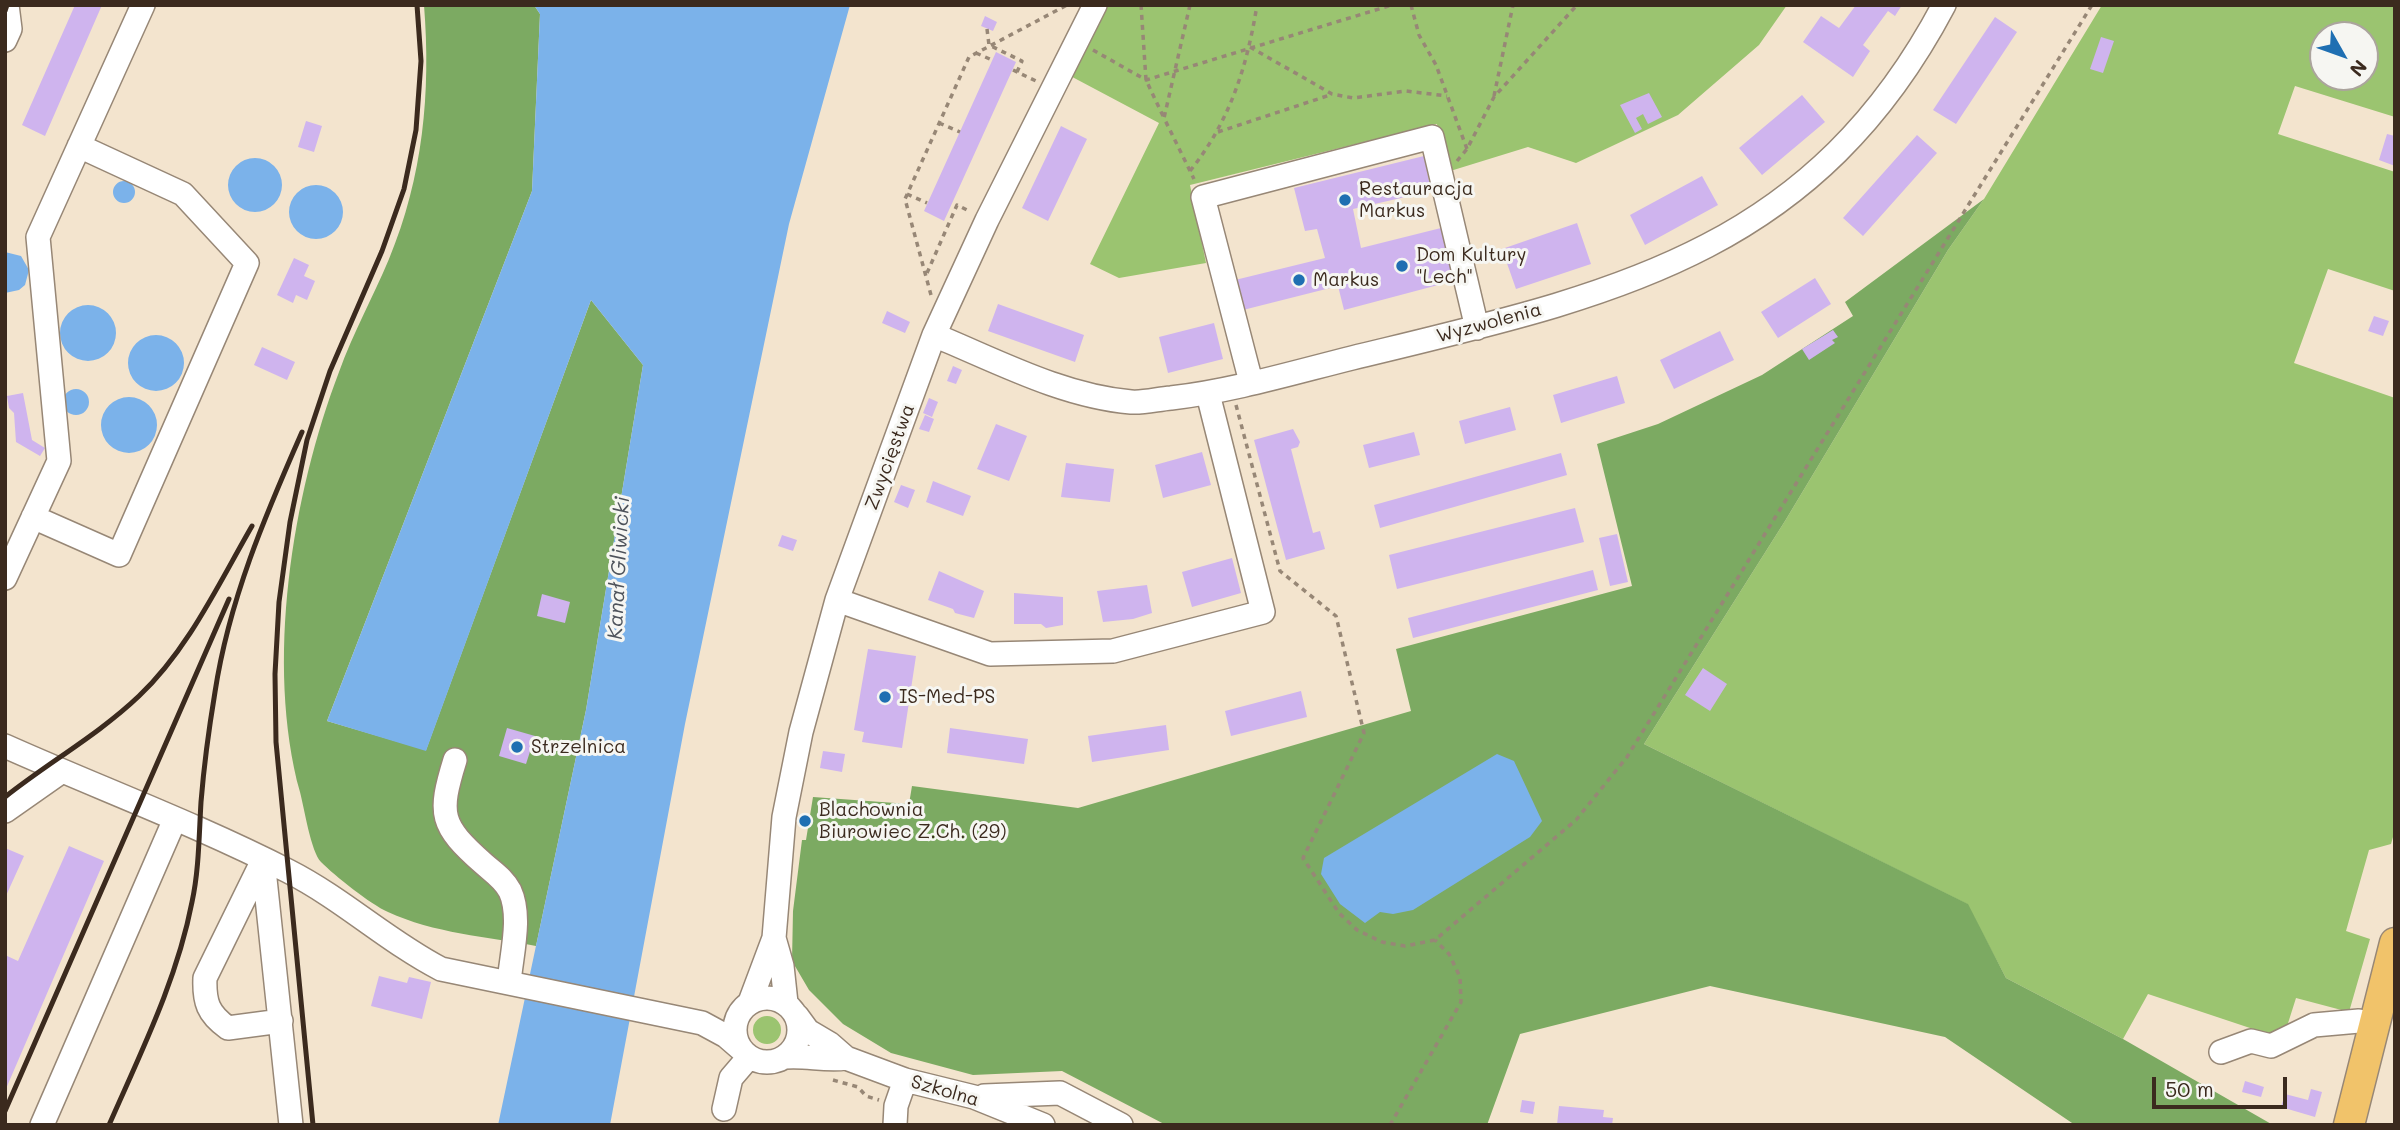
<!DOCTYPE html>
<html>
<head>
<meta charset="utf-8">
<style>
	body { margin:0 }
	#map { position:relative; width:2400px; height:1130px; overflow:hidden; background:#f3e4ce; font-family:Mali,sans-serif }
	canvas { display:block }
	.frame { position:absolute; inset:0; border:7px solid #3b2a1e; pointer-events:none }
	.north { position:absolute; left:2309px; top:21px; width:70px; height:70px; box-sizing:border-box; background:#f6f6f2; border:2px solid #aba49d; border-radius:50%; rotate:130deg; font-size:19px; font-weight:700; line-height:28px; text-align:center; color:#3b2a1e }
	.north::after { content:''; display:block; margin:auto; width:24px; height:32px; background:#1f6fb2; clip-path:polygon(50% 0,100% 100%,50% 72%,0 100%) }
	.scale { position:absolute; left:2152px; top:1077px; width:135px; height:32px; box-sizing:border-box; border:4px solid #3b2a1e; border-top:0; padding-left:9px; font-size:21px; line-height:24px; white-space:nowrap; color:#3b2a1e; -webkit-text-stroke:5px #f6f6f2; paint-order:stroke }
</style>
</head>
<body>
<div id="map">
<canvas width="2400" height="1130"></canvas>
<div class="frame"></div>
<div class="north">N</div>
<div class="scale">50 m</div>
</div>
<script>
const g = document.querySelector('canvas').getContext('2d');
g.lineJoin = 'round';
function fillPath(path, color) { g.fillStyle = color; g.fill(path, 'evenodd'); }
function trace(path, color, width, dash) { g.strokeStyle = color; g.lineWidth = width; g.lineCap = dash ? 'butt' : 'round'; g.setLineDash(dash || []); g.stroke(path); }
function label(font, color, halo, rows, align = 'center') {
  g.font = font + ' Mali,sans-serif'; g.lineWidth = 6; g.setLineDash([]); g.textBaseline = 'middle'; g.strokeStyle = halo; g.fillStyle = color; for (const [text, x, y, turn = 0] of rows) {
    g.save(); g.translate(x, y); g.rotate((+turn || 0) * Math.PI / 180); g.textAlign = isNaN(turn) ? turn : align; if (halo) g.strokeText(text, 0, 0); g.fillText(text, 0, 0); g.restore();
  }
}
fillPath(new Path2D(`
	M1095,5h692l-28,40 -81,70 -102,48 -48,-16 -81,25 -10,-48 -247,61 16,78 -87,15 -29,-14 69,-141 -98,-52z
	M2102,5h293v112l-100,-31 -17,48 117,38v119l-67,-22 -34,94 101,35v432l-4,14 -22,6 -23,81 24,8 -21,73 -53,-14 -13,41 -135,-45 -25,45 -117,-61 -39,-74 -323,-160 141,-223 163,-271 36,-51zM2323,35h42v42h-42z
	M753 1030a14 14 0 1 1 28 0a14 14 0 1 1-28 0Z`), '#9bc470');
fillPath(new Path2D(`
	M424,5h110l6,9 -8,177 -205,530 99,29 165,-450 52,65 -57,345 -50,236c-48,-9 -103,-13 -148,-34 -18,-8 -53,-36 -67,-50 -10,-10 -17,-55 -21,-70 -35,-128 -8,-297 39,-420 14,-39 34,-75 50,-113 34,-82 42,-166 35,-254z
	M1984,199l-36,51 -163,271 -141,223 324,160 38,74 117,61 150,86h-198l-130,-88 -235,-51 -190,48 -33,91h-321l-104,-54 -89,4 -82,-22 -48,-29 -34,-34 -17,-29 1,-50 9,-71h4l7,-43 96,7 3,-18 166,22 333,-97 -15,-62 236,-63 -35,-142 61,-20 104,-49 91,-59 -8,-14z`), '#7caa62');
fillPath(new Path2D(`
	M534,5h316l-61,219 -104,500 -75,401h-112l88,-415 57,-345 -52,-65 -165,451 -99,-30 205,-530 8,-177z
	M228 185a27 27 0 1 1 54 0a27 27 0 1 1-54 0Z
	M113 192a11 11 0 1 1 22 0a11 11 0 1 1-22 0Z
	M289 212a27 27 0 1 1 54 0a27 27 0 1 1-54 0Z
	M5,252l16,4 8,14 -4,15 -6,5 -14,3z
	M60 333a28 28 0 1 1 56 0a28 28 0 1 1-56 0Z
	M128 363a28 28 0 1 1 56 0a28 28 0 1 1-56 0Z
	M63 402a13 13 0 1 1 26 0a13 13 0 1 1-26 0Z
	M101 425a28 28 0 1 1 56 0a28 28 0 1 1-56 0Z
	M1497,754l17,7 28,60 -12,16 -117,73 -20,4 -13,-2 -15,11 -25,-19 -19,-30 3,-16z`), '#7bb2ea');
fillPath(new Path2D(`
	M75,5h27l-57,131 -23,-11z
	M1856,5h46l-7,11 -7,-5 -25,34 7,6 -17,26 -50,-35 18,-26 18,12z
	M985,16l12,6 -4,9 -12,-5z
	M1995,17l22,15 -61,92 -23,-14z
	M2101,37l13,4 -11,32 -13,-4z
	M996,52l20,10 -72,159 -20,-10z
	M1649,93l13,24 -14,7 -5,-10 -7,4 6,11 -7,4 -15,-28z
	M1802,95l23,27 -63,53 -23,-27z
	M306,121l16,5 -8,26 -16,-5z
	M1061,126l26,13 -39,82 -26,-13z
	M2387,134l8,2v30l-16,-6z
	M1917,135l20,18 -74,83 -20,-18z
	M1424,156l7,35 -78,18 8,39 84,-21 12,53 -113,30 -6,-24 -95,24 -8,-30 90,-22 -8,-29 -12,2 -11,-43z
	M1702,176l16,29 -73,40 -15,-30z
	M1577,223l14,41 -75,25 -14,-40z
	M294,258l15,7 -5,11 11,5 -8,19 -11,-5 -3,8 -16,-8z
	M1815,278l16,26 -53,34 -17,-26z
	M998,304l86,31 -9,27 -87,-31z
	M887,311l23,11 -5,11 -23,-10z
	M2374,316l15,5 -6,15 -15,-5z
	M1214,323l9,36 -55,14 -9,-36z
	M1833,330l5,7 -6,3 3,3 -26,17 -7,-11z
	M1720,331l14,29 -60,29 -14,-29z
	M262,347l33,15 -8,18 -33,-15z
	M953,366l9,4 -6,14 -9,-3z
	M1617,376l8,27 -64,20 -8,-28z
	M23,393l9,47 13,8 -5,8 -24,-14 -2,-29 -5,-5 -2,-12z
	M929,398l9,4 -6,15 -9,-4z
	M1510,407l6,23 -51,14 -6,-23z
	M925,415l9,4 -5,13 -10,-3z
	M996,424l31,12 -18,45 -32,-12z
	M1293,429l7,13 -2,5 -7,2 22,84 7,-2 5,18 -39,11 -32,-120z
	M1414,432l6,23 -51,13 -6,-23z
	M1202,452l9,33 -48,13 -8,-33z
	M1561,453l6,22 -187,53 -6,-23z
	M1066,463l48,6 -4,33 -49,-5z
	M933,481l38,15 -8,20 -37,-14z
	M901,485l14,5 -7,18 -14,-6z
	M1575,508l9,34 -187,47 -8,-34z
	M1617,534l11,48 -18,4 -11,-48z
	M782,535l15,5 -4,11 -15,-5z
	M1232,558l9,35 -49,14 -10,-35z
	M1593,570l5,20 -185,48 -5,-20z
	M939,571l45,20 -10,27 -19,-5 -2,-4 -25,-9z
	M1147,585l5,28 -19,6 -30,3 -6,-31z
	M1014,593l49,4v28l-17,3 -5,-4h-27z
	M542,594l28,8 -5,21 -28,-7z
	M868,649l48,7 -14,92 -40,-6 2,-10 -10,-2z
	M1703,668l24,16 -17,27 -25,-16z
	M1301,691l6,26 -76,19 -6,-25z
	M1166,725l3,25 -77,12 -4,-26z
	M507,728l28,8 -9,28 -27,-8z
	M950,728l78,11 -4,25 -77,-11z
	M823,751l22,3 -3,18 -22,-4z
	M69,846l35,15 -99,230v-136l13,6z
	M5,848l19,8 -19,42z
	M379,976l28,7 2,-6 22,5 -9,37 -51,-13z
	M2245,1081l19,6 -3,10 -19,-5z
	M2311,1089l11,3 -7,25 -34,-10 4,-13 23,6z
	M1522,1100l13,2 -2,12 -13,-2z
	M1559,1106l45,4 -1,7 10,1 -1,7h-55z`), '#cfb4ee');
const minor = new Path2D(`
	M5,40l5,-11 -3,-24
	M934,335c63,26 128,61 197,67 13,1 27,-3 40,-4 61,-7 121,-25 181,-40 254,-62 459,-101 592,-353
	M1251,382l-48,-185 229,-60 45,191
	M33,517l86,38 128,-292 -64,-69 -104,-48
	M5,578l54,-117 -21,-224 105,-232
	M837,600l153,54 123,-3 150,-39 -55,-218
	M5,746c94,42 191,78 283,125 55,28 99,70 153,98l261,54 24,13 15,13
	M455,760c-17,55 -15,65 29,104 9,8 20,15 26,27 12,26 1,65 -1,92
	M5,811l57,-40
	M774,938l8,28 4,37
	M735 1030a32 32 0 1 1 64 0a32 32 0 1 1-64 0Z
	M750,1002l24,-64 10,-121 17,-85 36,-132 97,-265 53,-115 108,-215
	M797,1016l11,15 22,13 16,14 59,22 69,17 69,28
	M281,1021l-53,7c-20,-14 -24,-26 -23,-50l58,-118 28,265
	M2221,1052l30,-11 20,5 43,-21 45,-4 15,3
	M785,1057c21,-2 40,4 61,1
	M984,1096l76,-3 61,32
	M724,1109l7,-31 18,-21
	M42,1125l133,-306
	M895,1125l1,-19 9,-26`);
const major = new Path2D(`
	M2349,1125l46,-182`);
trace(minor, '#978776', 26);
trace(major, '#978776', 33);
trace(new Path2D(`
	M1141,5l5,75 18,38
	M1190,5l-26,113 30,61
	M1411,5l8,30 17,30 31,84
	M987,29l2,16 33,16 -5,11
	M1250,47l82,47 21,4 53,-7 41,5
	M1093,50l53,30 246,-75
	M976,53l16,7
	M1013,70l23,11
	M1494,96l19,-91
	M939,123l21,9
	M1218,132l112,-37
	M1457,161l10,-12 27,-52 83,-92
	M1190,171c40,-50 57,-104 67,-166
	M907,194l20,9
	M927,273l30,-68 14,7
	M931,295l-26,-96 64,-142 98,-52
	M1236,405l44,166 56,45 28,117 -61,125 36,55 18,17 25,12 23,4 30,-6 141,-120 51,-63 465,-752
	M833,1080l25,7 8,9 13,4
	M1390,1125l71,-123 -1,-25 -11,-23 -14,-14`), '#978776', 3.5, [5, 5]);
trace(minor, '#fff', 23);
trace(major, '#f1c36a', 30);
trace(new Path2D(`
	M5,11l2,-6
	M5,797c44,-35 93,-62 134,-101 49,-46 80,-113 113,-170
	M5,1111l224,-512
	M109,1125c32,-73 68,-145 83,-223 7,-32 7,-67 9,-100 3,-37 8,-74 14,-110 14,-92 50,-176 87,-260
	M313,1125l-37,-383 -1,-68 4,-72 11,-80 17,-82 23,-69 52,-120 22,-62 12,-59 5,-69 -4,-56`), '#3b2a1e', 5);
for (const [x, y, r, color] of [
	[1345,200,7,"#1f6fb2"],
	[1402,266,7,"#1f6fb2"],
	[1299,280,7,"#1f6fb2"],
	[885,697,7,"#1f6fb2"],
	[517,747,7,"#1f6fb2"],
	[805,821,7,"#1f6fb2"]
]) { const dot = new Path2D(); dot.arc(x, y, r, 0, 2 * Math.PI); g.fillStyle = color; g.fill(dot); trace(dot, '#f6f6f2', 2.5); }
label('19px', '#3b2a1e', '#f6f6f2', [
	["Restauracja",1359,189],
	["Markus",1359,211],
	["Dom Kultury",1416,255],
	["\"Lech\"",1416,277],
	["Markus",1313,280],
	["IS-Med-PS",899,697],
	["Strzelnica",531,747],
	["Blachownia",819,810],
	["Biurowiec Z.Ch. (29)",819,832]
], 'left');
label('19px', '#3b2a1e', '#f6f6f2', [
	["Wyzwolenia",1489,323,-15],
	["Zwycięstwa",890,457,-70],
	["Szkolna",945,1091,16]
]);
label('italic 21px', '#4e535b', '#f6f6f2', [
	["Kanał Gliwicki",619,568,-87]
]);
</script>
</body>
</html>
